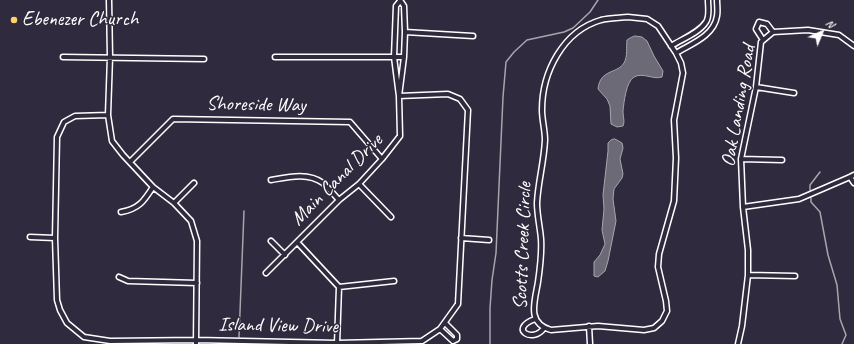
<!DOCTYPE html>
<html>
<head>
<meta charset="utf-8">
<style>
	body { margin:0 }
	#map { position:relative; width:854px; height:344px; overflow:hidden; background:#2f2a3d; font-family:Caveat,sans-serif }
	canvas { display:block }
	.north { position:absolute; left:802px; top:12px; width:40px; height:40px; -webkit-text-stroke:3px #2f2a3d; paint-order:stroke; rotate:44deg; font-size:11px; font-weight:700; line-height:16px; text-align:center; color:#fff }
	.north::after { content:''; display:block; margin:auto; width:14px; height:18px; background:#fff; clip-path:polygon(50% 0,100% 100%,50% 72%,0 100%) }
</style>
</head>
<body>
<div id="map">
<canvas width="854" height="344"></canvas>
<div class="north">N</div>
</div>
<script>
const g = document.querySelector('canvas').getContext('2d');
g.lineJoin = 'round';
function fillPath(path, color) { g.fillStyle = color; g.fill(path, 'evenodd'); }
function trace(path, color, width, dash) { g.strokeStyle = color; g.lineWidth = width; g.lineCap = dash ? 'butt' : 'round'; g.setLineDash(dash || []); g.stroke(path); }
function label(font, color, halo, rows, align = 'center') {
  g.font = font + ' Caveat,sans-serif'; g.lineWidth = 3; g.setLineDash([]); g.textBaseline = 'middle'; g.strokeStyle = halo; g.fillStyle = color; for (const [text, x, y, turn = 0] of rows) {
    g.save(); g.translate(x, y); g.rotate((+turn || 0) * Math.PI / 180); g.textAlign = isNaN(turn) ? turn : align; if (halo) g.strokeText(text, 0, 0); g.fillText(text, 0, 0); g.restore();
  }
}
const water = new Path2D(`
	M635,36l7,1 5,4 7,15 9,15 -1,6c-9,3 -19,-5 -28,0 -8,5 -10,25 -11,34 0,6 2,10 0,15l-6,1 -6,-3 -1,-18 -3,-7 -9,-10c2,-20 19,-15 26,-26 4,-7 2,-16 3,-23l3,-2z
	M615,139l7,4 1,5 -3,11 3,15 -1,4 -8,11 -1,10 3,22 -8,40 -3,10 -7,6 -4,-1v-14l6,-7 5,-11 -3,-14 2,-21 -1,-14 5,-44v-8l3,-3z`);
fillPath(water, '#6d6a77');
trace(water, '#a7a6ad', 1);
trace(new Path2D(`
	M810,190v-5l10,-13
	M811,198v4l9,10 8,43 9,30 3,34 6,16 -4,9
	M239,337l5,-126
	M490,344v-36l2,-28 4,-27 7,-156 3,-35 8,-10 13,-12 37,-8 9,-4 17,-16 8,-12`), '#a7a6ad', 1.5);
const street = new Path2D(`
	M109,0l1,57 -2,58 4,26 11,14 30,32 21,16 17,18 6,20 -1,103
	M400,0l4,6 1,26 -1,25 -5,39 -5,-39 2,-51 4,-5
	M628,17l19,2 11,7 18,27 5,10 2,10 -9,47 2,38 -2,43 -15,53 -1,13 8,34 1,10 -5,10 -8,7 -10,2 -46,-4 -47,4c-25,-7 -16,-29 -13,-48 2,-14 4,-29 3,-43 -1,-12 -4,-24 -4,-36 1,-21 7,-41 8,-63 0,-10 -3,-20 -3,-30 0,-38 21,-79 59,-90 8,-2 18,-2 27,-3z
	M405,32l68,4
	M763,40l-7,-11 3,-7 8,2 6,8
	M671,46c11,-7 28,-13 35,-24 4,-6 2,-15 2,-22
	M676,53c15,-9 38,-17 41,-37 1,-5 0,-11 0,-16
	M63,57l141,2
	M275,57h129
	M756,87l38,6
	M108,115l-33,1 -11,6 -7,15 -2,101 2,62 3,10 7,13 17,14 26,4 86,-1 141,3 85,-2 18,-12 18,-25 10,-194 -8,-11 -12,-5 -49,2 1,40 -18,23 -23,25 -20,16 -73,73
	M741,159l41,1
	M130,162l43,-43 177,3 32,37
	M850,177l4,6
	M271,180c17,-3 37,-8 52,3 6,5 11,12 16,17
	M359,184l32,33
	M174,203l20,-20
	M743,207l56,-8 51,-22 4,-2
	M121,212c18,-3 23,-11 32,-25
	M30,237l25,1
	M461,238l28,2
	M271,241l14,14
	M297,242l42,45 -2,57
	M748,275l47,1
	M119,277l9,4 69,2
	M339,287l55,-6
	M535,319c-27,10 -2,25 9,9
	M589,326l1,18
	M440,329l13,12 4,-2v-4l-12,-12
	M738,344l4,-18 6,-51v-25l-5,-43 -2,-48 15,-72 5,-45 12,-10 35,-2 31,5 15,11`);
trace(street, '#fff', 7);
trace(street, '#2f2a3d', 4);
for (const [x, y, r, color] of [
	[14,20,4,"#ffd166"]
]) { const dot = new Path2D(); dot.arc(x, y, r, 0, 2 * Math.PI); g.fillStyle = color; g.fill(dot); trace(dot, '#2f2a3d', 1.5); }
label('20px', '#fff', '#2f2a3d', [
	["Ebenezer Church",22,20]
], 'left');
label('20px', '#fff', '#2f2a3d', [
	["Shoreside Way",256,105,1],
	["Oak Landing Road",739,106,-80],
	["Main Canal Drive",337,180,-45],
	["Scotts Creek Circle",523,246,-88],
	["Island View Drive",278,326,1]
]);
</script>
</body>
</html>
